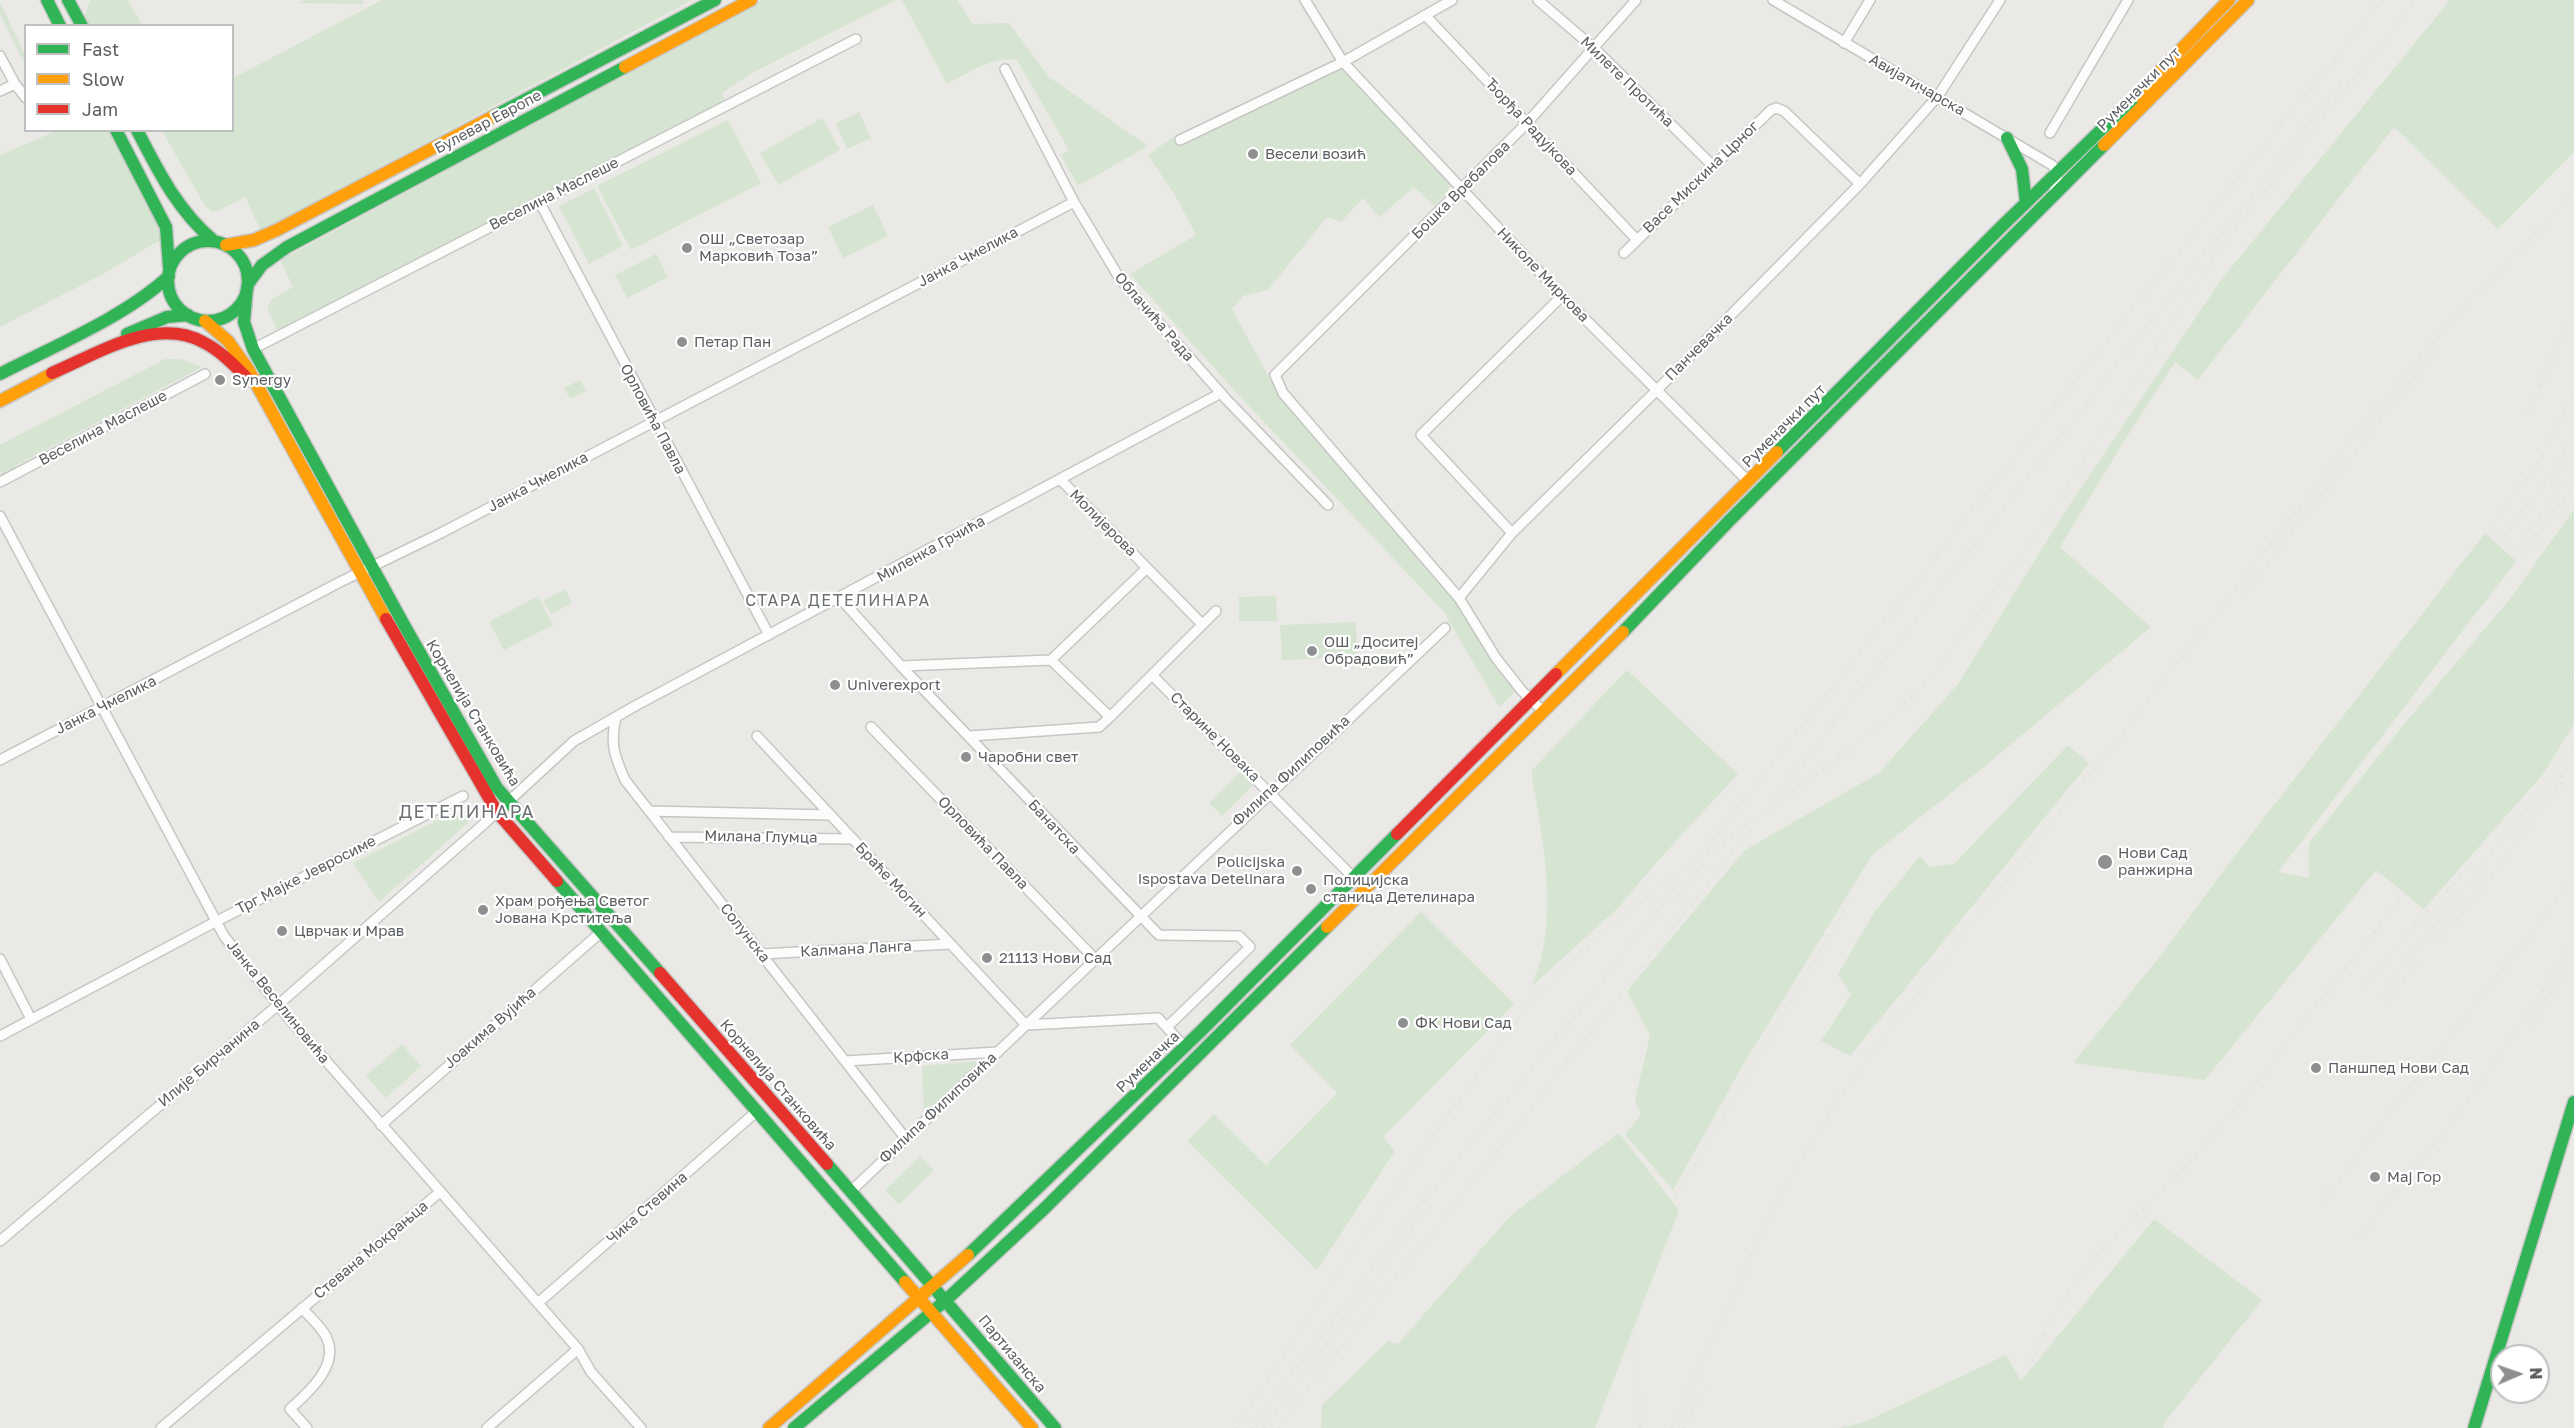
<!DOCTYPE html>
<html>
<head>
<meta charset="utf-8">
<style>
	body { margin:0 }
	#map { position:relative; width:2574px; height:1428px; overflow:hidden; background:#ebe9e5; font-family:"Golos Text",sans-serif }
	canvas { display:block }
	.legend { position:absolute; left:24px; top:24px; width:210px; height:108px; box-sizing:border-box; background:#fff; border:2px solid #bdbfc0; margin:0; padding:8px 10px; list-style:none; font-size:18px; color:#5b5f62 }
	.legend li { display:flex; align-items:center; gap:12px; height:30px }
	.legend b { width:30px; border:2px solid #bdbfc0 }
	.north { position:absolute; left:2490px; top:1344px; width:60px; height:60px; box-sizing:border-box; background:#fff; border:2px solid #bdbfc0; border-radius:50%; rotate:88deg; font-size:16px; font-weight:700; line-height:24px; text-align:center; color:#5b5f62 }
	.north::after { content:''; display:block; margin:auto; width:21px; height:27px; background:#8d8f90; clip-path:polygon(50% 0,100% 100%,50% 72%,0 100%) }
</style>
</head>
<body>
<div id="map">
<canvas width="2574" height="1428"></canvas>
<ul class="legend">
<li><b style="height:8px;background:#30b455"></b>Fast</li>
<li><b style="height:8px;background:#ff9f0a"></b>Slow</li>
<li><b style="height:8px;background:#e5322d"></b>Jam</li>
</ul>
<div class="north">N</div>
</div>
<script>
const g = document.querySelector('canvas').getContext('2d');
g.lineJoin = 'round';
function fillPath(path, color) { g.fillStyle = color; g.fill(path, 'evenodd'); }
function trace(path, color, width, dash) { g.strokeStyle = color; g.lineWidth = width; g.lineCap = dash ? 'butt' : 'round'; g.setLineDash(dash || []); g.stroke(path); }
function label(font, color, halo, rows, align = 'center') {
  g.font = font + ' "Golos Text",sans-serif'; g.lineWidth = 4.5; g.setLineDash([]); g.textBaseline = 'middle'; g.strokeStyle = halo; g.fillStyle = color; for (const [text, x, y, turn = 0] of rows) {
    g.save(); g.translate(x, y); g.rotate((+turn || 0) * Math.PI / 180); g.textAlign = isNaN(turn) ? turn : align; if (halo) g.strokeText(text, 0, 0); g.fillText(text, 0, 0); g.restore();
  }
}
fillPath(new Path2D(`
	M90,0h38l14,25h-54l-4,-7z
	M305,0h57l2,4 -65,-1z
	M382,0h310l-431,231 -16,-34 -28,14 -4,1 -8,-6 -43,-75 70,-1 1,-52z
	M762,0h134l-144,73 -30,20 3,7 -448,230 -10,-22 5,-9 21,-12 -12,-25 2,-3z
	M902,0h55l16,24 36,-1 40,54 99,69 -70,40 -17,-31 8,-5 -52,-90c-23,-5 -51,14 -70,24z
	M2450,0h124v152l-76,77 -104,-102 -196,253 -23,-18 -54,84 -61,101 91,80 -166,139 -113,89 -129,210 -70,125 -48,-56 16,-19 -6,-15 15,-64 -23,-45 118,-141 134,-77 79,-89 108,-174 155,-230z
	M0,2l25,53 -2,6 -23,-47z
	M1343,62l111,120 -19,25 -21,-20 -35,30 -16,-19 -22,24 -14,-5 -59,73 -25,6 -11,13 40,74 187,215 57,93 -17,16 -55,-95 -211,-223 -103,-115 66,-39 -21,-40 -27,-40 26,-19z
	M859,112l12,26 -24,11 -11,-26z
	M822,118l18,32 -62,35 -18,-32z
	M728,120l33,63 -130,67 -34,-64z
	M51,131h59l47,87 5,21 -59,35 -103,53v-172l51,-22z
	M594,188l29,58 -34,18 -30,-58z
	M873,205l15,31 -45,22 -15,-31z
	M656,254l12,23 -41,21 -12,-23z
	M165,359h15l22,8 -187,99 3,7 -13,8 -5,-10v-26z
	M580,380l6,11 -16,8 -6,-11z
	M2574,509v215l-30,49 -120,136 -48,-39 -171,210 -132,-17 93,-114 63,-86 256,-330 31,28 -238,311 31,6v-35l95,-119 106,-125z
	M565,589l7,14 -21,11 -8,-13z
	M538,596l15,29 -49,25 -15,-28z
	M1276,596l1,25h-38v-24z
	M1356,622l1,35 -75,3 -2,-35z
	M1627,670l111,104 -75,81 -45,53 -86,78c28,-67 11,-145 -1,-215z
	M2068,745l21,18 -239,293 -29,-15 30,-46 -13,-21 37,-63 45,-55 9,11 25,-3z
	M1240,772l13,13 -31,31 -13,-13z
	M460,809l9,13 -90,80 -26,-39z
	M1421,912l93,92 -131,133 12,14 -78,119 -130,-129 27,-27 52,51 71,-72 -47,-48z
	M402,1044l19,22 -35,32 -20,-22z
	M980,1061l-56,52 -2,-47z
	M1619,1133l60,77 -84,218h-274l1,-23 66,-64 10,3 113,-129z
	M920,1156l14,14 -35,35 -14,-15z
	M2154,1219l108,81 -97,122 -2,6h-324l28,-7 139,-66 15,26z`), '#d6e5d1');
const street = new Path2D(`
	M1305,0l38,62 219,234 187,186
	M1538,0l57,49 118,117
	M1773,0l279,165 6,8 -4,20
	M1425,15l212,225
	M1844,43l26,-43
	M0,56l15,28 11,14
	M1005,69l69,133 46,77 107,121 101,105
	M0,91l15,-7
	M2050,133l78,-133
	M1180,140l163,-78 109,-62
	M539,201l230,434
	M1624,253l147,-143 5,-2 8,3 76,73
	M253,349l603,-310
	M1060,479l87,89
	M0,482l205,-108
	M0,516l224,420 62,79 292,334 13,23 50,56
	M1512,533l-91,-98 141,-139
	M840,598l61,68 150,-6
	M1459,598l53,-65 144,-142 204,-207 78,-88 62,-96
	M1202,624l-55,-56 -96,92 59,57 106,-106
	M901,666l258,269 80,1 11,11 -83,80
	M1152,675l201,202
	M1543,711l-21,-20 -26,-33 -37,-60 -176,-205 -8,-18 252,-252 109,-123
	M616,717c-6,27 -2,38 9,63l281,359
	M871,727l224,232
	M757,736l269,289 132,-7 27,29
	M970,736l129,-9 11,-10
	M0,760l340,-178 101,-49 633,-331
	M649,811l181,4
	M669,837l184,2
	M761,954l189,-10
	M0,959l31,60
	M0,1036l215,-114 248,-126
	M845,1061l153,-9
	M381,1125l219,-192
	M850,1192l595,-564
	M0,1241l278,-236 207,-182 89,-82 61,-35 586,-313
	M538,1303l218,-191
	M302,1308c7,8 16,16 22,25 19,29 -14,58 -34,76l17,19
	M161,1428l279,-236
	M487,1428l91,-79`);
const fast = new Path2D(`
	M47,0l13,26
	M68,0l14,26
	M494,116l221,-116
	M116,130l50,97 3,40
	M137,130c21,41 41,81 77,111
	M2007,138l15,31 4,34
	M168 281a40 40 0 1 1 80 0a40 40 0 1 1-80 0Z
	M248,284l14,-19 25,-18 338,-180
	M247,288l-3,34 9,27 151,276 93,163 163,185
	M127,334l40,-17 21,-2
	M0,374c54,-28 125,-57 169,-98
	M1777,452l223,-224 136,-132
	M1623,632l106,-111 375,-376
	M557,881l348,401
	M827,1164l228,264
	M968,1255l233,-224 196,-197
	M794,1428l152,-128 99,-92 282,-281
	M2474,1428l100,-326`);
const slow = new Path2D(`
	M625,67l126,-67
	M2136,96l93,-96
	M2104,145l144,-145
	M226,245l28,-5 23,-10 217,-114
	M205,321l23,20 20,28 138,250
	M0,401l59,-31
	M1556,674l221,-222
	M1327,927l296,-295
	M905,1282l127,146
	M769,1428l199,-173`);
const jam = new Path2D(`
	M52,373c45,-19 103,-57 151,-31 18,9 32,24 46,38
	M386,619l111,193 60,69
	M1397,834l159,-160
	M660,973l167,191`);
trace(street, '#c6c6c6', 12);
trace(fast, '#c7c7c7', 15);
trace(slow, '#c7c7c7', 15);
trace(jam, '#c7c7c7', 15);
trace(street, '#fcfcfb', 9);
trace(fast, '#30b455', 12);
trace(slow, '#ff9f0a', 12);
trace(jam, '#e5322d', 12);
trace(new Path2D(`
	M2529,412l40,-93
	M2552,486l22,-32
	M2492,525l48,-65 34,-67
	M2504,536l46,-61 24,-44
	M2517,546l49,-65
	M2525,552l49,-68
	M2244,593l195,-247
	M2554,784l20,-22
	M1774,799l569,-720
	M1701,854l391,-495 290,-359
	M1679,896l28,-36
	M2439,942l126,-163
	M2366,985l29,-38 76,-81
	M2379,995l134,-168 61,-82
	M2386,1001l30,-38
	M2531,1026l43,-72
	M2322,1201l252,-323
	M2360,1234c79,-94 158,-190 214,-300
	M2019,1407l12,-43 17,-37 23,-37 34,-44 84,-83 34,-38 141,-180 160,-199 50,-73
	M1235,1428c72,-102 138,-208 210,-309 17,-24 33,-48 50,-71 38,-52 84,-97 133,-137l230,-167 50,-44 36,-38 93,-131 175,-272 204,-259
	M1251,1428l162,-215 161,-196 107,-137
	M1264,1428l169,-226
	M1278,1428l474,-600
	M1640,1428c1,-43 -10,-89 -3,-131 11,-63 52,-121 84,-176 43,-74 86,-149 130,-223
	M1671,1428l109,-236 58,-95 529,-677 87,-102 120,-124
	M1683,1428l26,-47`), '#e2e1e1', 3, [1.5, 8]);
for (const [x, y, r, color] of [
	[1253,154,6,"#8d8f90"],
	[687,248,6,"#8d8f90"],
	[682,342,6,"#8d8f90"],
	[220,380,6,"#8d8f90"],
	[1312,651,6,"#8d8f90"],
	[835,685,6,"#8d8f90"],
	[966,757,6,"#8d8f90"],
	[2105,862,8,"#8d8f90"],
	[1297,871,6,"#8d8f90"],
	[1311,889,6,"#8d8f90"],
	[483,910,6,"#8d8f90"],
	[282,931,6,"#8d8f90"],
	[987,958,6,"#8d8f90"],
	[1403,1023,6,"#8d8f90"],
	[2316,1068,6,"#8d8f90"],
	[2375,1177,6,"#8d8f90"]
]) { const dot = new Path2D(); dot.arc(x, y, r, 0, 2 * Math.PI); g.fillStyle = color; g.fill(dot); trace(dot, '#fff', 2); }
label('15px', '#5b5f62', '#fff', [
	["Милете Протића",1627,82,44],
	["Авијатичарска",1917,85,30],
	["Руменачки пут",2139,89,-45],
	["Булевар Европе",488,122,-28],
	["Ђорђа Радујкова",1531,127,47],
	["Васе Мискина Црног",1701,177,-44],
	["Бошка Вребалова",1461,190,-45],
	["Веселина Маслеше",554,194,-27],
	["Јанка Чмелика",968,257,-28],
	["Николе Миркова",1543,275,46],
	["Облачића Рада",1154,317,49],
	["Панчевачка",1699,347,-45],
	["Орловића Павла",653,419,62],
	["Руменачки пут",1784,426,-45],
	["Веселина Маслеше",103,428,-28],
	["Јанка Чмелика",538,482,-28],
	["Молијерова",1103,523,45],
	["Миленка Грчића",931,549,-29],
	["Јанка Чмелика",106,705,-27],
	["Корнелија Станковића",473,713,59],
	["Старине Новака",1215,737,45],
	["Филипа Филиповића",1291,771,-43],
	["Банатска",1054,827,47],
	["Милана Глумца",761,837,1],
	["Орловића Павла",983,843,46],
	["Трг Мајке Јевросиме",306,875,-27],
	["Браће Могин",891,880,47],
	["Солунска",745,933,52],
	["Калмана Ланга",856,949,-3],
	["Јанка Веселиновића",278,1002,51],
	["Јоакима Вујића",490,1028,-41],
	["Крфска",921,1056,-4],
	["Руменачка",1148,1062,-44],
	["Илије Бирчанина",209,1063,-40],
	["Корнелија Станковића",778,1085,49],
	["Филипа Филиповића",938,1108,-43],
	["Чика Стевина",647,1208,-41],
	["Стевана Мокрањца",371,1250,-40],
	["Партизанска",1012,1354,50]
]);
label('15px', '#5b5f62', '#fff', [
	["Весели возић",1265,154],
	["ОШ „Светозар",699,239],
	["Марковић Тоза”",699,256],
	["Петар Пан",694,342],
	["Synergy",232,380],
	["ОШ „Доситеј",1324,642],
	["Обрадовић”",1324,659],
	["Univerexport",847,685],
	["Чаробни свет",978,757],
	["Нови Сад",2118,853],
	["ранжирна",2118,870],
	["Policijska",1285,862,"right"],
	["ispostava Detelinara",1285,879,"right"],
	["Полицијска",1323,880],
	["станица Детелинара",1323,897],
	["Храм рођења Светог",495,901],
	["Јована Крститеља",495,918],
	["Цврчак и Мрав",294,931],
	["21113 Нови Сад",999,958],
	["ФК Нови Сад",1415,1023],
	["Паншпед Нови Сад",2328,1068],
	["Мај Гор",2387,1177]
], 'left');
g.letterSpacing = '1.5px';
label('16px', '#6c7174', '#fff', [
	["СТАРА ДЕТЕЛИНАРА",838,601]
]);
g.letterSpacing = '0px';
g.letterSpacing = '1.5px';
label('18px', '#6c7174', '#fff', [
	["ДЕТЕЛИНАРА",467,812]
]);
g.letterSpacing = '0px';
</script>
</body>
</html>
